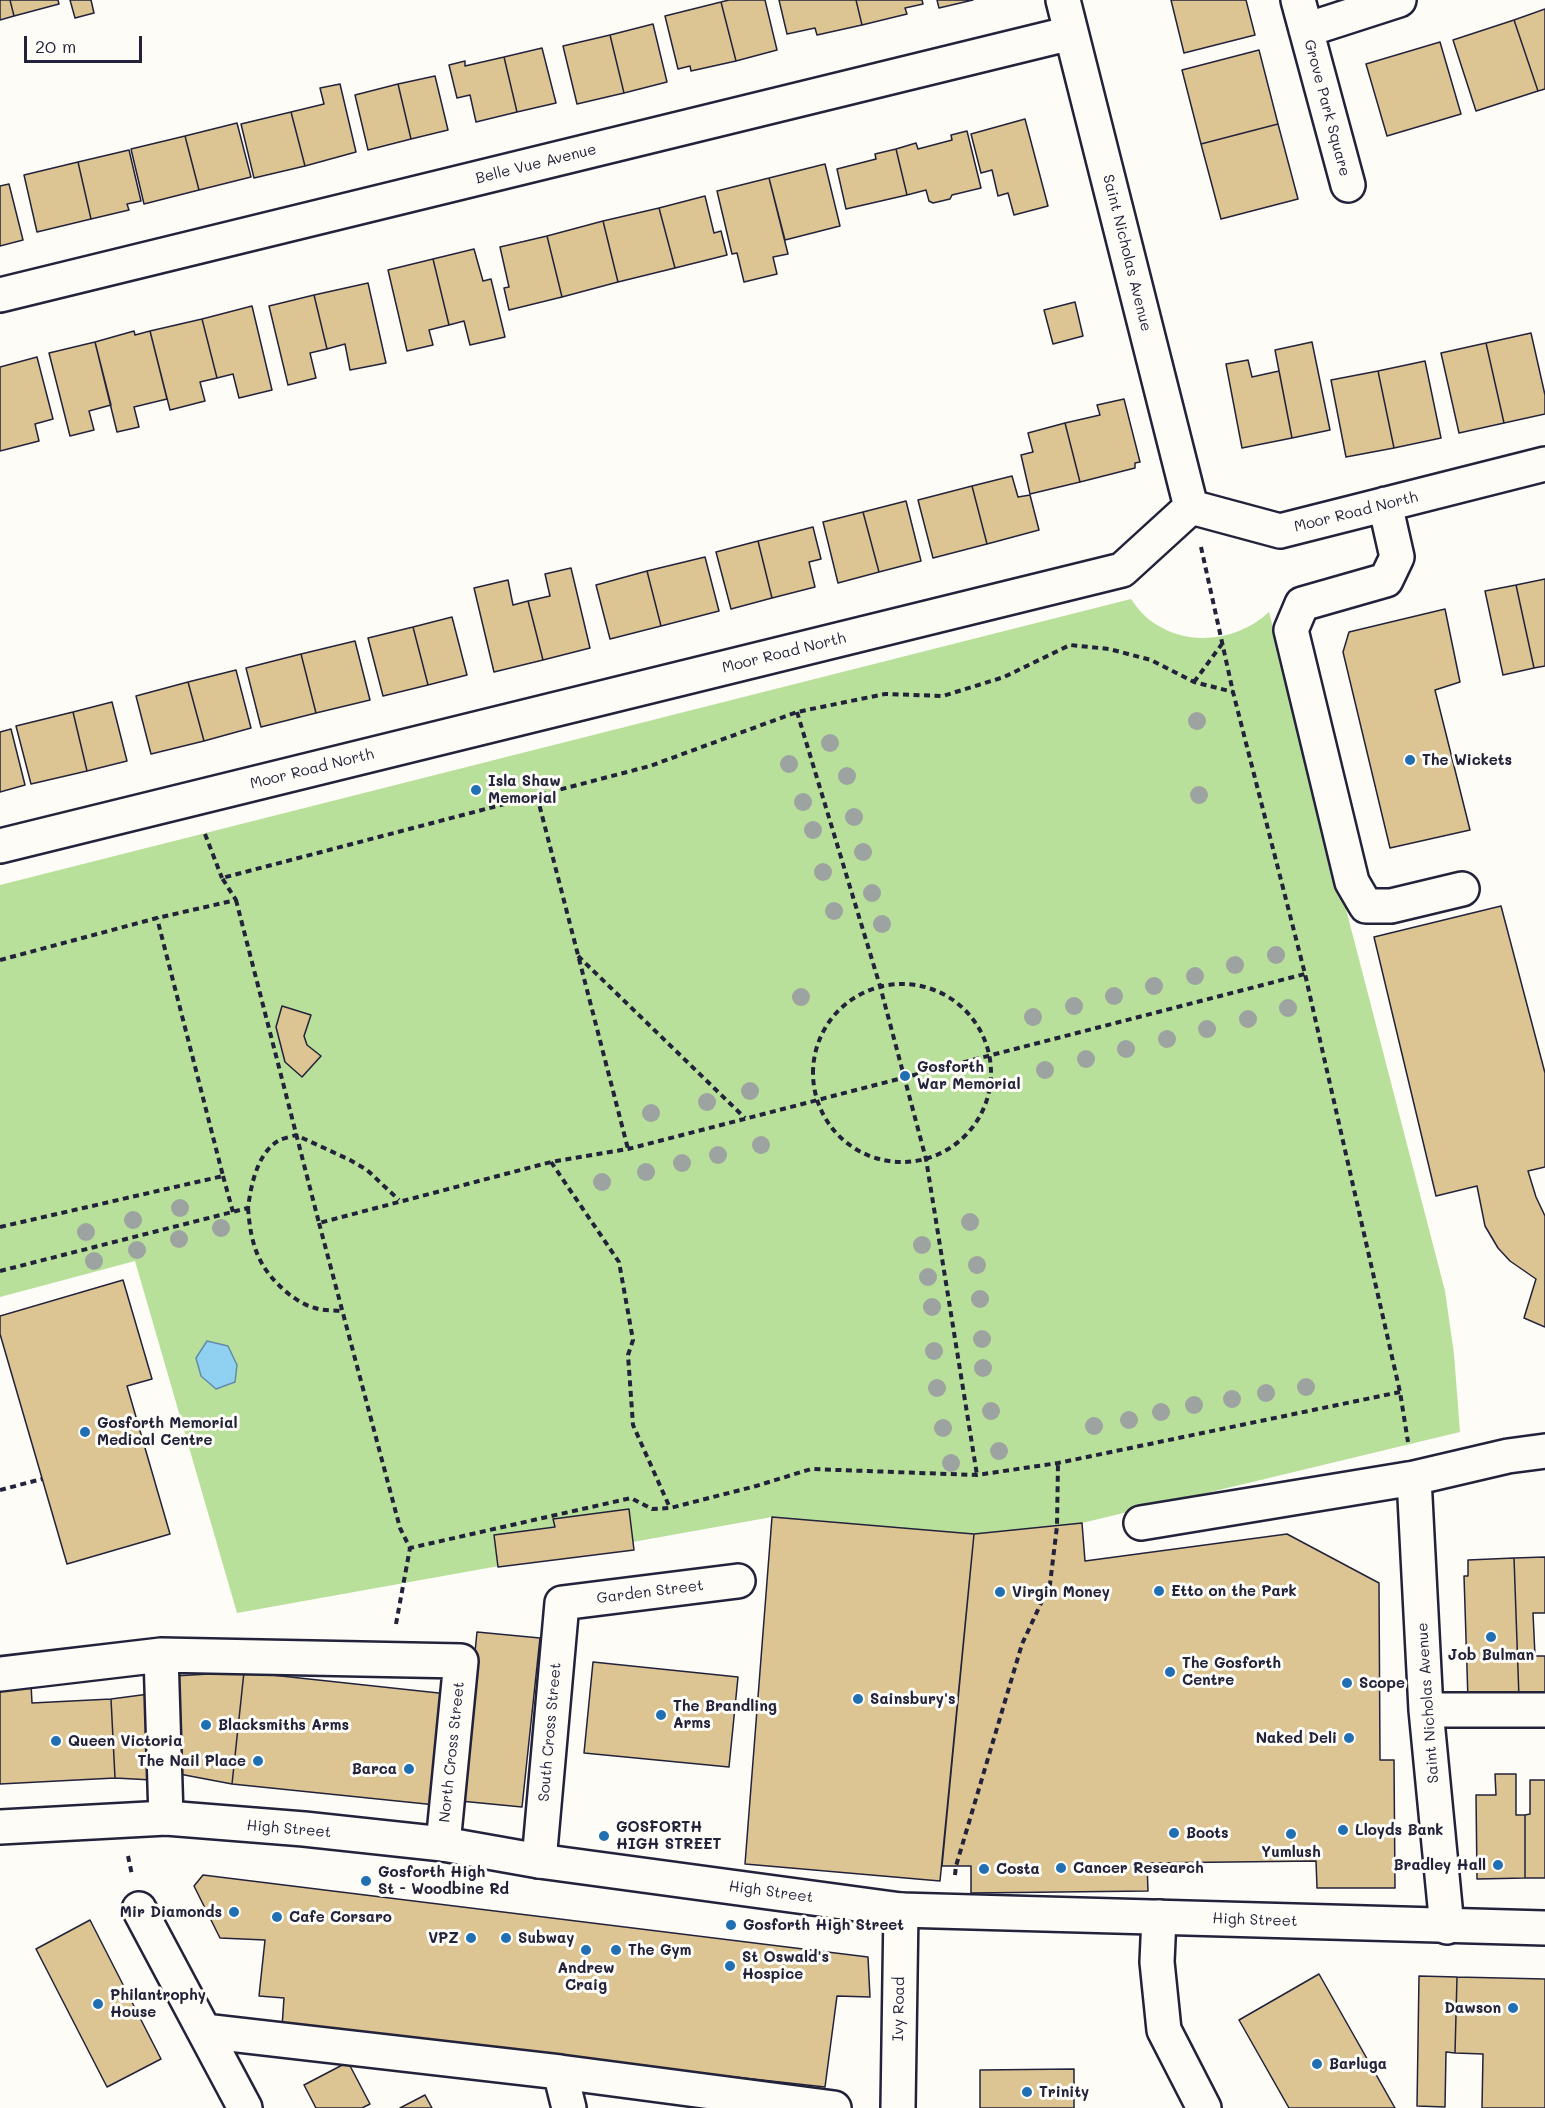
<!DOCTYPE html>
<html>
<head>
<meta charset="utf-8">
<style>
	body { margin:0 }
	#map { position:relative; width:1545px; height:2108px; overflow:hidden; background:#fdfcf7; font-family:Mali,sans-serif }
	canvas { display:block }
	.scale { position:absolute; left:24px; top:36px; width:118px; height:27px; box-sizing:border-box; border:3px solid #22223b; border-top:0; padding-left:8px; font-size:18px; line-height:21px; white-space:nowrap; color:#22223b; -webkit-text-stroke:4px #fdfcf7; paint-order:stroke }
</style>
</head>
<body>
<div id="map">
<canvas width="1545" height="2108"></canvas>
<div class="scale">20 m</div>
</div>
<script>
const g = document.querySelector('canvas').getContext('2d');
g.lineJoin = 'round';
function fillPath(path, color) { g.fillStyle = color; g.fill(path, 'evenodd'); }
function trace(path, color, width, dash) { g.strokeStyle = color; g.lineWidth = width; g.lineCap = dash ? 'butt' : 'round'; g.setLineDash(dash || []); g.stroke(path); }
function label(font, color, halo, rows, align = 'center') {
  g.font = font + ' Mali,sans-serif'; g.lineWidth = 6; g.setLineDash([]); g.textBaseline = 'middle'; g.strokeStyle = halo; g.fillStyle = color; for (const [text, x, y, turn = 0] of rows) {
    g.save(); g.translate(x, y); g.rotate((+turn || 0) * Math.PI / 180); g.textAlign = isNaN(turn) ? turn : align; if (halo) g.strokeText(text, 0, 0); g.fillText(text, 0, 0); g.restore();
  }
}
fillPath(new Path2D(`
	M1131,599c7,10 15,20 26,26 35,22 82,15 112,-13l176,679 9,63 6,78 -378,91 -108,11 -202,-17 -535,96 -102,-352 -135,36v-412z`), '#b9e09b');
const water = new Path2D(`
	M207,1341l21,5 9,19 -2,17 -19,7 -15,-13 -5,-18z`);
fillPath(water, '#90d1f1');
trace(water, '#648ba8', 1.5);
const building = new Path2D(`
	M0,0h10l4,16 -14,4z
	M10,0h48l1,4 -45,12z
	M70,0h21l3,13 -19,5z
	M729,0h36l12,50 -41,11 -15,-59z
	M779,0h77l6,25 -45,10 -2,-7 -28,6z
	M856,0h66l1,4 -18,4 2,6 -45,11z
	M937,0h36l-34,8z
	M1171,0h75l9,35 -71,18z
	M721,2l15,59 -45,10 -1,-5 -12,3 -13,-53z
	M1545,9v80l-7,2 -24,-71z
	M1514,20l24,71 -62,20 -23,-71z
	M653,24l14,58 -43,11 -14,-58z
	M610,35l14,58 -47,11 -14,-58z
	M1440,42l21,72 -74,22 -21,-72z
	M542,48l14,55 -39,9 -13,-55z
	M1259,50l19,74 -77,20 -19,-74z
	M504,57l13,55 -41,10 -6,-27 -13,3 -8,-33 16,-4v5z
	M435,76l13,54 -37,9 -13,-55z
	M340,84l16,68 -51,14 -14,-54 33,-8 -4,-16z
	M398,84l13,55 -43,11 -13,-55z
	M291,112l14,54 -51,12 -13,-54z
	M1025,119l23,87 -34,9 -6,-22 -10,3 -6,-26 -11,3 -10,-39z
	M237,123l14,54 -52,13 -14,-54z
	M1278,124l20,75 -77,20 -20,-75z
	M967,131l14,57 -29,7 -2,4 -17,4 -4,-2 -3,-11 -19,5 -11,-46 20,-6 2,6 34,-9 -1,-5z
	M185,136l14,54 -55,14 -13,-55z
	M896,149l11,46 -61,14 -9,-40 39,-10 -1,-5z
	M129,150l12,51 -14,3 2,6 -38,9 -13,-57z
	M78,162l13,57 -54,13 -13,-57z
	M825,164l15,62 -55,14 -16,-62z
	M769,178l19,76 -15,3 4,17 -33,8 -7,-29 -5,1 -15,-63z
	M9,184l14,56 -23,6v-60z
	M705,196l9,37 7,-2 6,24 -52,13 -16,-60z
	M659,208l16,60 -57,14 -15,-61z
	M603,221l15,61 -56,15 -15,-61z
	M547,236l15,61 -53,13 -5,-22 5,-1 -9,-40z
	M474,249l9,32 8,-2 14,58 -35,8 -6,-24 -15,4 -16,-66z
	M433,259l16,66 -20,5 4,15 -26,6 -19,-81z
	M368,283l18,80 -36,7 -5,-26 -18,5 -13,-54z
	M314,295l13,54 -17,4 6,25 -28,7 -19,-79z
	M1075,302l8,34 -30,8 -9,-34z
	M252,306l20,84 -33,8 -6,-24 -16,4 -15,-59z
	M202,319l15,59 -17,4 5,19 -35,9 -20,-79z
	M134,331l1,4 15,-4 17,68 -33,8 5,20 -22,5 -22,-90z
	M1531,333l14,62v19l-41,9 -18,-80z
	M95,342l16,63 -22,6 5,19 -24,6 -21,-83z
	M1312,342l18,88 -38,8 -17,-88z
	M1486,343l18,80 -45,10 -18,-80z
	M37,357l16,62 -18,5 4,17 -39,10v-84z
	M1248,360l4,17 27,-6 13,67 -50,10 -16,-84z
	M1425,361l16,77 -47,10 -16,-77z
	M1378,371l16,77 -48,9 -15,-77z
	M1124,399l16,63 -5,1v5l-55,14 -15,-59 35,-8 -3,-10z
	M1065,423l15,59 -50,12 -9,-39 12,-3 -5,-19z
	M1012,476l6,21 12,-2 9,35 -52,14 -15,-58z
	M972,486l15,58 -54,14 -15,-58z
	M906,501l15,60 -42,11 -16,-60z
	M863,512l16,60 -41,11 -15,-61z
	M813,527l8,32 -12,3 6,25 -43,11 -14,-57z
	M758,541l14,57 -41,11 -15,-57z
	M705,557l14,54 -58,15 -14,-55z
	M571,568l19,80 -47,12 -15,-59 22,-5 -5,-22z
	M647,571l14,55 -51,13 -14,-54z
	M1545,579v87l-11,2 -18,-83z
	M508,580l5,25 15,-4 15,59 -49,12 -20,-84z
	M1516,585l18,83 -31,7 -18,-84z
	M1445,609l15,73 -25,8 35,140 -80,18 -47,-196 6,-20z
	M452,617l15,58 -39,10 -15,-58z
	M413,627l15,58 -45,11 -15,-58z
	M355,641l15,59 -54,13 -15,-59z
	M301,654l15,59 -55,14 -15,-59z
	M236,670l15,58 -47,13 -16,-59z
	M188,682l16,59 -53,13 -15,-58z
	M112,702l15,59 -40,10 -14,-59z
	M73,712l14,59 -56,13 -15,-58z
	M11,729l14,56 -25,7v-60z
	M1501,906l44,167v94l-17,4 8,26 9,19v111l-21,-9 12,-39 -26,-18 -12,-13 -13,-22 -8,-40 -41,10 -62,-259z
	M282,1006l29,9 -7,21 3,9 14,11 -19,21 -17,-15 -9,-35z
	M123,1280l29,99 -25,7 43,148 -103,30 -67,-230v-18z
	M629,1509l5,41 -136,17 -4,-32 61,-8 -2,-8z
	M772,1517l202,17 -34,347 -195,-17z
	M1082,1523l3,38 202,-27 92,49 1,177h14l1,128h-78l-1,-27 -169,2 1,28 -177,2v-27h-29l32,-332z
	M1545,1557v56h-12l2,43h10v41l-26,1 -5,-140z
	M1514,1558l5,140 -51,2 -4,-124h4v-16z
	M477,1632l63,6 -18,169 -62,-6z
	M593,1662l145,15 -9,90 -145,-14z
	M244,1672l204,22 -12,111 -204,-21z
	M244,1672l-12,112 -58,-11v-97z
	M31,1684l1,19 79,-4 4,79 -115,6v-98z
	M149,1694l3,86 -37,-2 -4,-79z
	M1495,1774h21v41h9v63l-48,1 -1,-84h20z
	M1530,1780h15v98h-20v-63l5,-1z
	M203,1875l665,82 2,40 -33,-1 -12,91 -543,-60 2,-29 -25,-2 6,-56 -45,-2 -26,-52z
	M90,1920l71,139 -54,28 -71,-138z
	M1319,1974l76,134h-106l-50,-88z
	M1419,1976l38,1 -2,76 -9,-1 -1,55 -28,-1z
	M1457,1977l88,2v129h-63l1,-54 -28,-1z
	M348,2062l22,42 -8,4h-46l-12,-23z
	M1074,2069v39h-94v-38z
	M425,2095l7,13h-32z`);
fillPath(building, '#ddc493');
trace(building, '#22223b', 1.5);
const minor = new Path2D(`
	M1063,0l128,507
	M1298,0l50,185
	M1306,30l93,-30
	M0,295l1071,-262
	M1385,504l12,53 -11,23 -84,24 -11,26 61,252 14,24h25l71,-17
	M0,846l1122,-276 69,-63 89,24 265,-67
	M1414,1478l12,232 21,217
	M1141,1523l273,-45 94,-22 37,-5
	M161,1655l5,163
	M0,1674l161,-19 300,6 -18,183
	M1426,1710h119
	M539,1861l23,-258 176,-22
	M139,1909l106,199
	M1159,1917l-2,45 7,68 40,78
	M204,2031l356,41 9,36
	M560,2072l274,36
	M898,2108l3,-198`);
const major = new Path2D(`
	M0,1827l166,-9 138,11 139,15 96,17 362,49 644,18`);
trace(minor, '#22223b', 38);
trace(major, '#22223b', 38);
trace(new Path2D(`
	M1201,547l32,145 72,282 95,418 8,50
	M1194,682l28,-38
	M797,712l83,274 46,173 51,316
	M537,796l91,353
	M205,834l17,44
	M236,900l83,323 232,-61 77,-13 677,-175
	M578,956l167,162
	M0,960l157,-42 79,-18 -14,-22 428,-112 147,-54 88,-18 58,2 61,-19 66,-32 39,4 42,11 43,22 39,10
	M813 1073a89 89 0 1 1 178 0a89 89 0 1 1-178 0Z
	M551,1162l68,100 14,78 -5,15 5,70 37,83
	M223,1176l10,36
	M248,1208c3,39 11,62 42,87 7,5 16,11 25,13 9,3 19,2 28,3
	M319,1223l81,305 10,20 221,-50 21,11 18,-1 86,-22 55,-17 166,6 81,-12 342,-71
	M0,1227l223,-51 -66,-258
	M0,1271l248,-63c3,-23 9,-54 30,-67 5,-3 13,-4 18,-6l54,25 17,10 32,30
	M0,1490l42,-11
	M396,1624l14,-76
	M128,1856l4,19
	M955,1875l1,-9 66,-222 28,-60 7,-58 1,-63`), '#22223b', 4, [6, 4.5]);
trace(minor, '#fdfcf7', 33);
trace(major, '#fdfcf7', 33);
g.fillStyle = '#9da3a0';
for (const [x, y] of [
	[1197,721],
	[830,743],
	[789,764],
	[847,776],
	[1199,795],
	[803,802],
	[854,817],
	[813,830],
	[863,852],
	[823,872],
	[872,893],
	[834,911],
	[882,924],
	[1276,955],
	[1235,965],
	[1195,976],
	[1154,986],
	[1114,996],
	[801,997],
	[1074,1006],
	[1288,1008],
	[1033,1017],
	[1248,1019],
	[1207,1029],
	[1167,1039],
	[1126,1049],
	[1086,1059],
	[1045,1070],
	[750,1091],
	[707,1102],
	[651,1113],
	[761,1145],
	[718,1155],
	[682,1163],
	[646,1172],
	[602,1182],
	[180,1208],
	[133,1220],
	[970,1222],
	[221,1228],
	[86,1232],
	[179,1239],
	[922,1245],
	[137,1250],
	[94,1261],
	[977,1265],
	[928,1277],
	[980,1299],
	[932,1307],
	[982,1339],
	[934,1351],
	[983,1368],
	[1306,1387],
	[937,1388],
	[1266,1393],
	[1232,1399],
	[1194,1405],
	[991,1411],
	[1161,1412],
	[1129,1420],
	[1094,1426],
	[943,1428],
	[999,1451],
	[951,1463]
]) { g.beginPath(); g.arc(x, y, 9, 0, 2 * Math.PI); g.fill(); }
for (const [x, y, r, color] of [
	[1410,760,6,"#1f6fb2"],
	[476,790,6,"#1f6fb2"],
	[905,1076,6,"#1f6fb2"],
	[85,1432,6,"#1f6fb2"],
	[1159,1591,6,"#1f6fb2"],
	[1000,1592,6,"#1f6fb2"],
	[1491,1637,6,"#1f6fb2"],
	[1170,1672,6,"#1f6fb2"],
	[1347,1683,6,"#1f6fb2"],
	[858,1699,6,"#1f6fb2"],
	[661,1715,6,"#1f6fb2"],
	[206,1725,6,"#1f6fb2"],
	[1349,1738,6,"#1f6fb2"],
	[56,1741,6,"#1f6fb2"],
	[258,1761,6,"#1f6fb2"],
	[409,1769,6,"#1f6fb2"],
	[1343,1830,6,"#1f6fb2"],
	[1174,1833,6,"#1f6fb2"],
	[1291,1834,6,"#1f6fb2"],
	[604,1836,6,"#1f6fb2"],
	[1498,1865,6,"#1f6fb2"],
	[1061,1868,6,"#1f6fb2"],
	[984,1869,6,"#1f6fb2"],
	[366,1881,6,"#1f6fb2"],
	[234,1912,6,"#1f6fb2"],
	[277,1917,6,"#1f6fb2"],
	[731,1925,6,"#1f6fb2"],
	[471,1938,6,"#1f6fb2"],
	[506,1938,6,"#1f6fb2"],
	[586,1950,6,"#1f6fb2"],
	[616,1950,6,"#1f6fb2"],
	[730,1966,6,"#1f6fb2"],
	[98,2004,6,"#1f6fb2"],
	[1513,2008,6,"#1f6fb2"],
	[1317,2064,6,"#1f6fb2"],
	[1027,2092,6,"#1f6fb2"]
]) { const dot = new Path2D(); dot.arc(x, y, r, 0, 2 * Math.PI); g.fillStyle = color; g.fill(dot); trace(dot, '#fdfcf7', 2); }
label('15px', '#22223b', '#fdfcf7', [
	["Grove Park Square",1327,108,75],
	["Belle Vue Avenue",536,164,-14],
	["Saint Nicholas Avenue",1127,253,76],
	["Moor Road North",1356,512,-14],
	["Moor Road North",784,653,-14],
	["Moor Road North",312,769,-14],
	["Garden Street",650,1592,-7],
	["Saint Nicholas Avenue",1428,1703,-94],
	["South Cross Street",550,1732,-85],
	["North Cross Street",452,1752,-84],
	["High Street",289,1829,5],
	["High Street",771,1892,8],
	["High Street",1255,1920,2],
	["Ivy Road",899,2009,-89]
]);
label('bold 15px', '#22223b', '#fdfcf7', [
	["The Wickets",1422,760],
	["Isla Shaw",488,781],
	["Memorial",488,798],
	["Gosforth",917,1067],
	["War Memorial",917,1084],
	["Gosforth Memorial",97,1423],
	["Medical Centre",97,1440],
	["Etto on the Park",1171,1591],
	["Virgin Money",1012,1592],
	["Job Bulman",1491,1655,"center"],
	["The Gosforth",1182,1663],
	["Centre",1182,1680],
	["Scope",1359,1683],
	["Sainsbury's",870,1699],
	["The Brandling",673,1706],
	["Arms",673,1723],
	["Blacksmiths Arms",218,1725],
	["Naked Deli",1337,1738,"right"],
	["Queen Victoria",68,1741],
	["The Nail Place",246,1761,"right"],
	["Barca",397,1769,"right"],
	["GOSFORTH",616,1827],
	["HIGH STREET",616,1844],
	["Lloyds Bank",1355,1830],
	["Boots",1186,1833],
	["Yumlush",1291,1852,"center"],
	["Bradley Hall",1486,1865,"right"],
	["Cancer Research",1073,1868],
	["Costa",996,1869],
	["Gosforth High",378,1872],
	["St - Woodbine Rd",378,1889],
	["Mir Diamonds",222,1912,"right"],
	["Cafe Corsaro",289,1917],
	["Gosforth High Street",743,1925],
	["VPZ",459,1938,"right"],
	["Subway",518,1938],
	["The Gym",628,1950],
	["St Oswald's",742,1957],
	["Hospice",742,1974],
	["Andrew",586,1968,"center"],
	["Craig",586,1985,"center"],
	["Philantrophy",110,1995],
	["House",110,2012],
	["Dawson",1501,2008,"right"],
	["Barluga",1329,2064],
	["Trinity",1039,2092]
], 'left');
</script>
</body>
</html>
